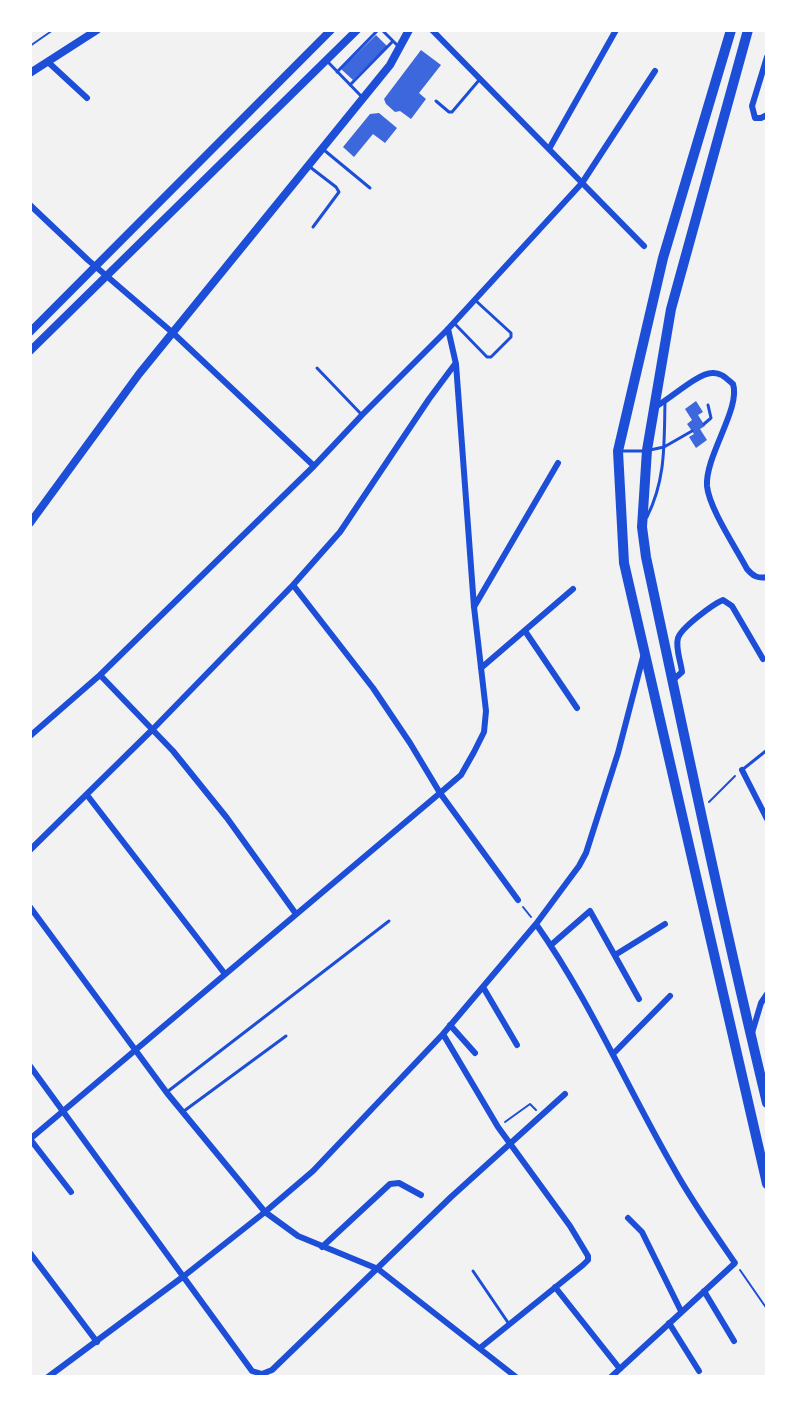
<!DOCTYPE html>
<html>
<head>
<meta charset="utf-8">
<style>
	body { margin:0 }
	#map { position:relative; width:797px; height:1407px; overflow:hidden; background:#f2f2f2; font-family:Roboto,sans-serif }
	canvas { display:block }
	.frame { position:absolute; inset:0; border:32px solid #fff; pointer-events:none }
</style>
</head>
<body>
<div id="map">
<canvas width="797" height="1407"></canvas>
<div class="frame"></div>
</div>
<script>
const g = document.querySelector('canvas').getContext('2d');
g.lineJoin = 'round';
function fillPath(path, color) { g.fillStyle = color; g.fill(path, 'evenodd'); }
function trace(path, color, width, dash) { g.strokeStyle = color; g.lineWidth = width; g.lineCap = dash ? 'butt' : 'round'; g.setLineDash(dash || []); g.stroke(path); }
fillPath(new Path2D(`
	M376,35l11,11 -34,34 -12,-11z
	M421,50l20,15 -22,28 7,6 -15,20 -11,-8 -5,1 -9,-8 -2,-5z
	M379,113l18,15 -12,15 -12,-9 -19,23 -11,-10 27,-33z
	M696,401l7,11 -5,3 7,11 -5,3 7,11 -11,8 -7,-11 5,-3 -7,-10 5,-4 -7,-11z`), '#3d67dc');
trace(new Path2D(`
	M30,46l23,-16
	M709,802l26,-26
	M523,907l8,10
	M505,1122l25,-18 6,6
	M740,1270l27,39`), '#1d4ed8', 2);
trace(new Path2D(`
	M382,30l16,16
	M327,61l35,36
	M337,72l41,-42
	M350,85l43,-44
	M436,101l13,11h3l28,-33
	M324,150l46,38
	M310,167l26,20 3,5 -26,35
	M454,323l33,34h4l20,-20v-4l-36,-33
	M317,368l45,47
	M704,424l7,-6 -3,-13
	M650,450l14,-3 28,-16
	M620,451h23
	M647,517c19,-38 17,-73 18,-115
	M742,770l25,-20
	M167,1092l222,-171
	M184,1111l102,-75
	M473,1271l36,53`), '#1d4ed8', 3);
trace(new Path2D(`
	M432,30l212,216
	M767,57l-15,49 3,12h6l6,-3
	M48,62l39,36
	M549,149l67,-119
	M30,205l58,55 85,73 141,133
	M655,407c15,-8 43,-34 57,-34 9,-1 15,6 21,11 8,24 -28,72 -26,102 2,22 29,62 40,83 6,7 11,10 20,8
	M293,585l80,103 37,55 30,50 78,107
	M474,607l84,-144
	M525,631l52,77
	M481,668l92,-79
	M100,675l73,76 54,67 69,96
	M673,680l9,-8c-1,-10 -7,-24 -4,-34 3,-10 35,-34 45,-38l9,6 31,53
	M30,736l70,-61 214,-209 48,-51 86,-86 134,-146 73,-112
	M742,770l25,49
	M87,795l138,179
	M30,850l123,-121 140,-144 47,-53 89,-133 26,-35
	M30,907l137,186 98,119 33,24 80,33 138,108
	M536,924c53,75 91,163 137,243 18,33 40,64 62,96l-124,114
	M551,945l39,-34 49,88
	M615,955l50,-31
	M483,987l34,58
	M450,1025l25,28
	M752,1033l9,-30 6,-9
	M443,1034l55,93 72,99 18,30v4l-5,5 -103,83
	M613,1054l57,-58
	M30,1066l222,305 10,3 10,-4 179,-173 114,-103
	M30,1139l410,-346 21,-18 13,-23 10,-20 2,-21 -12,-104 -18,-243 -8,-35
	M30,1139l41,53
	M628,1218l14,14 39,79
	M322,1247l68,-63 9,-1 22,12
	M30,1253l67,89
	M555,1287l65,82
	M704,1291l30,50
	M669,1323l30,48
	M48,1377l136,-101 81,-64 48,-41 130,-137 93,-110 43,-58 7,-13 32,-100 25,-96`), '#1d4ed8', 6);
trace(new Path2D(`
	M30,73l67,-43
	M30,332l301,-302
	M30,351l327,-321
	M30,523l109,-149 251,-309 19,-35`), '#1d4ed8', 8);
trace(new Path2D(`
	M731,30l-68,228 -45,193 6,112 143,621
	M748,30l-77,279 -24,141 -5,77 4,30c39,182 77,364 121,546`), '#1d4ed8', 10);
</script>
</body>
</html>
